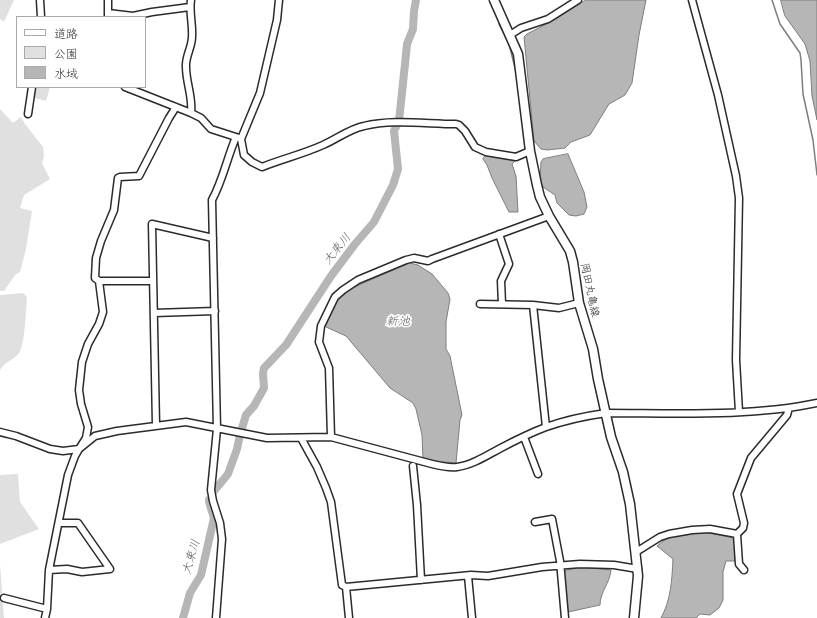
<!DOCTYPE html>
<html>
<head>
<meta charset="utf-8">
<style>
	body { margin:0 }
	#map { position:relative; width:817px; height:618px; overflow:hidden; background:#fff; font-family:Mali,"Klee One",sans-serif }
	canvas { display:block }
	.legend { position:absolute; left:16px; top:16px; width:130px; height:72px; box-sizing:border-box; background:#fff; border:1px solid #aaa; margin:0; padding:5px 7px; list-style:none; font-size:12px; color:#2b2b2b }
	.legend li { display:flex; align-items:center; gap:8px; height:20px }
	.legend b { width:20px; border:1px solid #aaa }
</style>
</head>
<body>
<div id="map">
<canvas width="817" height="618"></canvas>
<ul class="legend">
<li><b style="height:5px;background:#fff"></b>道路</li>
<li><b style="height:11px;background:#e0e0e0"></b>公園</li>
<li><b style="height:11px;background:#b6b6b6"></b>水域</li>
</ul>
</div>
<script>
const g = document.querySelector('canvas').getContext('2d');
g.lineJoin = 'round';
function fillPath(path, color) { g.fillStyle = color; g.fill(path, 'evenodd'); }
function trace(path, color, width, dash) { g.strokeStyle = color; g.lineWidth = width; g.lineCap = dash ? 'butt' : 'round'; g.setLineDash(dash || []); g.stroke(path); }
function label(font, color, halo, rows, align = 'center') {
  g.font = font + ' Mali,"Klee One",sans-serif'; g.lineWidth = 3.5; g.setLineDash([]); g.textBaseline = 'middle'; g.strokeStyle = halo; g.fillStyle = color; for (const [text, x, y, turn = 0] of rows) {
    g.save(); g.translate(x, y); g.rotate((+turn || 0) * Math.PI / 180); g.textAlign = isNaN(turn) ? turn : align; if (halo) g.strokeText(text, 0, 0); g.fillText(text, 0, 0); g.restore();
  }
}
fillPath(new Path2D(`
	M0,0h14l-10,22 -4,-3z
	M34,87h16l-4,14 -15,-4z
	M0,109l13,14 8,-6 4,7 18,23 1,9 -2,7 8,16 -26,16 -4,13 12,3 -6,38 -6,23 -5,3 -11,16h-4z
	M23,293l4,4c-1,13 -2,47 -8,56 -6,8 -14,8 -19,17v-75z
	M18,474l2,28 19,27 -39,15v-69z
	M0,564l4,54h-4z`), '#e0e0e0');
const water = new Path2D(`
	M586,0h60l-7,35 -7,48 -7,12 -16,9 -19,31 -19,7 -6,6 -18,2 -6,-1 -7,-8 -10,-104 3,-3 29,-15z
	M781,0h36v120l-5,-24 -2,-35 -5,-17 -20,-28z
	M568,154l16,38 3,15 -3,7 -8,2 -7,-1 -12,-12 -2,-8 -12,-8 -3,-8 1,-17 2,-3z
	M486,155l30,5 -4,4 4,12 2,36h-9l-17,-34 -5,-13 -4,-6z
	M410,263l8,2 14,9 16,19 2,6 -4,23v27l4,7 12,59 -2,5 -4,43 -20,-2 -13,-3 -1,-23 -6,-26 -3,-6 -23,-15 -44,-52 -22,-10 15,-30 11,-7z
	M703,532l32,6v23h-9l-3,11v28l-4,8 -9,7 -10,-1 -4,4h-35c10,-18 11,-39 12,-59l-16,-13 10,-8z
	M580,567l31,3c-1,13 -11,22 -11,35l-32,7 -6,-40z`);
fillPath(water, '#b6b6b6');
trace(water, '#7e7e7e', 1);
trace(new Path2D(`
	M772,0l8,24 20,29 1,7 2,34 10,46 4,35
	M499,24l10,20 8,32`), '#7e7e7e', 1.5);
trace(new Path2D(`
	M214,491l14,-17 9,-25 3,-14 6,-20 8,-9 10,-18 -1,-15 1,-5 22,-23 45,-69 24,-32 19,-22 19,-37 5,-16 -4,-38 5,-10 6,-57 2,-20 6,-15 1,-18 2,-11
	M183,618l7,-25 11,-18 13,-57 -5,-16v-2`), '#b6b6b6', 8);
const minor = new Path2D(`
	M40,0l1,17
	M108,0v13
	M279,0l-2,20 -17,73 -19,46 3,16 8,7 10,5c20,-8 41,-13 61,-22 14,-6 26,-16 41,-19 28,-7 63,-2 92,-2l3,1 6,6 10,16 11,5 30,5 14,-6
	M692,0l26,95 18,81 3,22 -3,162 3,52
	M108,17v-4l25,3 19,-4 38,-5
	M510,35l11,-7 27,-9 30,-19
	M125,87l66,26 10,5 10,11 28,9
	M191,113c2,-16 -5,-30 -5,-46 -1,-10 6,-20 6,-30 1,-12 -3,-25 -1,-37
	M28,114l4,-27
	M499,234l10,30 -8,17 1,23
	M99,281h54
	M480,304l53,1 26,3 20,-5
	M533,305l13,122
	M154,313l61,-2
	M156,425l-4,-201 61,14
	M0,432l16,4 34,13 13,2 16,-2 7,-11 2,-11 -7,-23 -2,-14 3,-28 6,-18 11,-20 4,-12 -4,-31 -4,-3 1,-20 5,-17 13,-31 4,-32 2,-1 19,-1 30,-58 7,-11
	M331,437l-2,-69 -10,-26 2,-16 14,-29 8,-7 15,-10 48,-20 8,-2 14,3 4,-2 117,-43
	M524,437l14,37
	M301,438l16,29 9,21 5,14 11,83 4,2 125,-12 17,1 54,-9 38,-3 34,1 24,4
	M413,466l4,39 4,75
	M535,522l17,-3 8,42 5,57
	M737,534l6,-6 1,-5 -7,-29 14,-36 36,-43 2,-7
	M737,534l2,30 5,6
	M636,552l24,-15 9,-3 23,-4 18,-1 27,5
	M49,570l18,-1 15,3 28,-3 -32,-46h-19
	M468,576l4,42
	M346,587l3,31
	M4,598l43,11
	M45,618l2,-9 2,-39 19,-95 7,-19 4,-7 16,-13 22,-5 69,-9 81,16 64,-1 101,27c8,2 16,4 25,3 15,-2 29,-11 42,-18 15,-8 31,-16 47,-22 20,-7 39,-11 60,-14 67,0 145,4 211,-10
	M216,618l6,-79 -2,-16 -7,-22 -2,-11 6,-61 -5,-229c11,-20 15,-42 24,-63`);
const major = new Path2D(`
	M494,0l24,54 12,97 7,34 3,12 9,19 21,35 3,11 6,41 14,46 5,30 13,58 12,35 7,32 8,72 -4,42`);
trace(minor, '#2b2b2b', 9);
trace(major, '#2b2b2b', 11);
trace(minor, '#fff', 6);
trace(major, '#fff', 8);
label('11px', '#2b2b2b', '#fff', [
	["岡田丸亀線",590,290,78]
]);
label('italic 12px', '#5c5c5c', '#fff', [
	["大束川",337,249,-51],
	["新池",398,321],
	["大束川",191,557,-74]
]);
</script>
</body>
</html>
